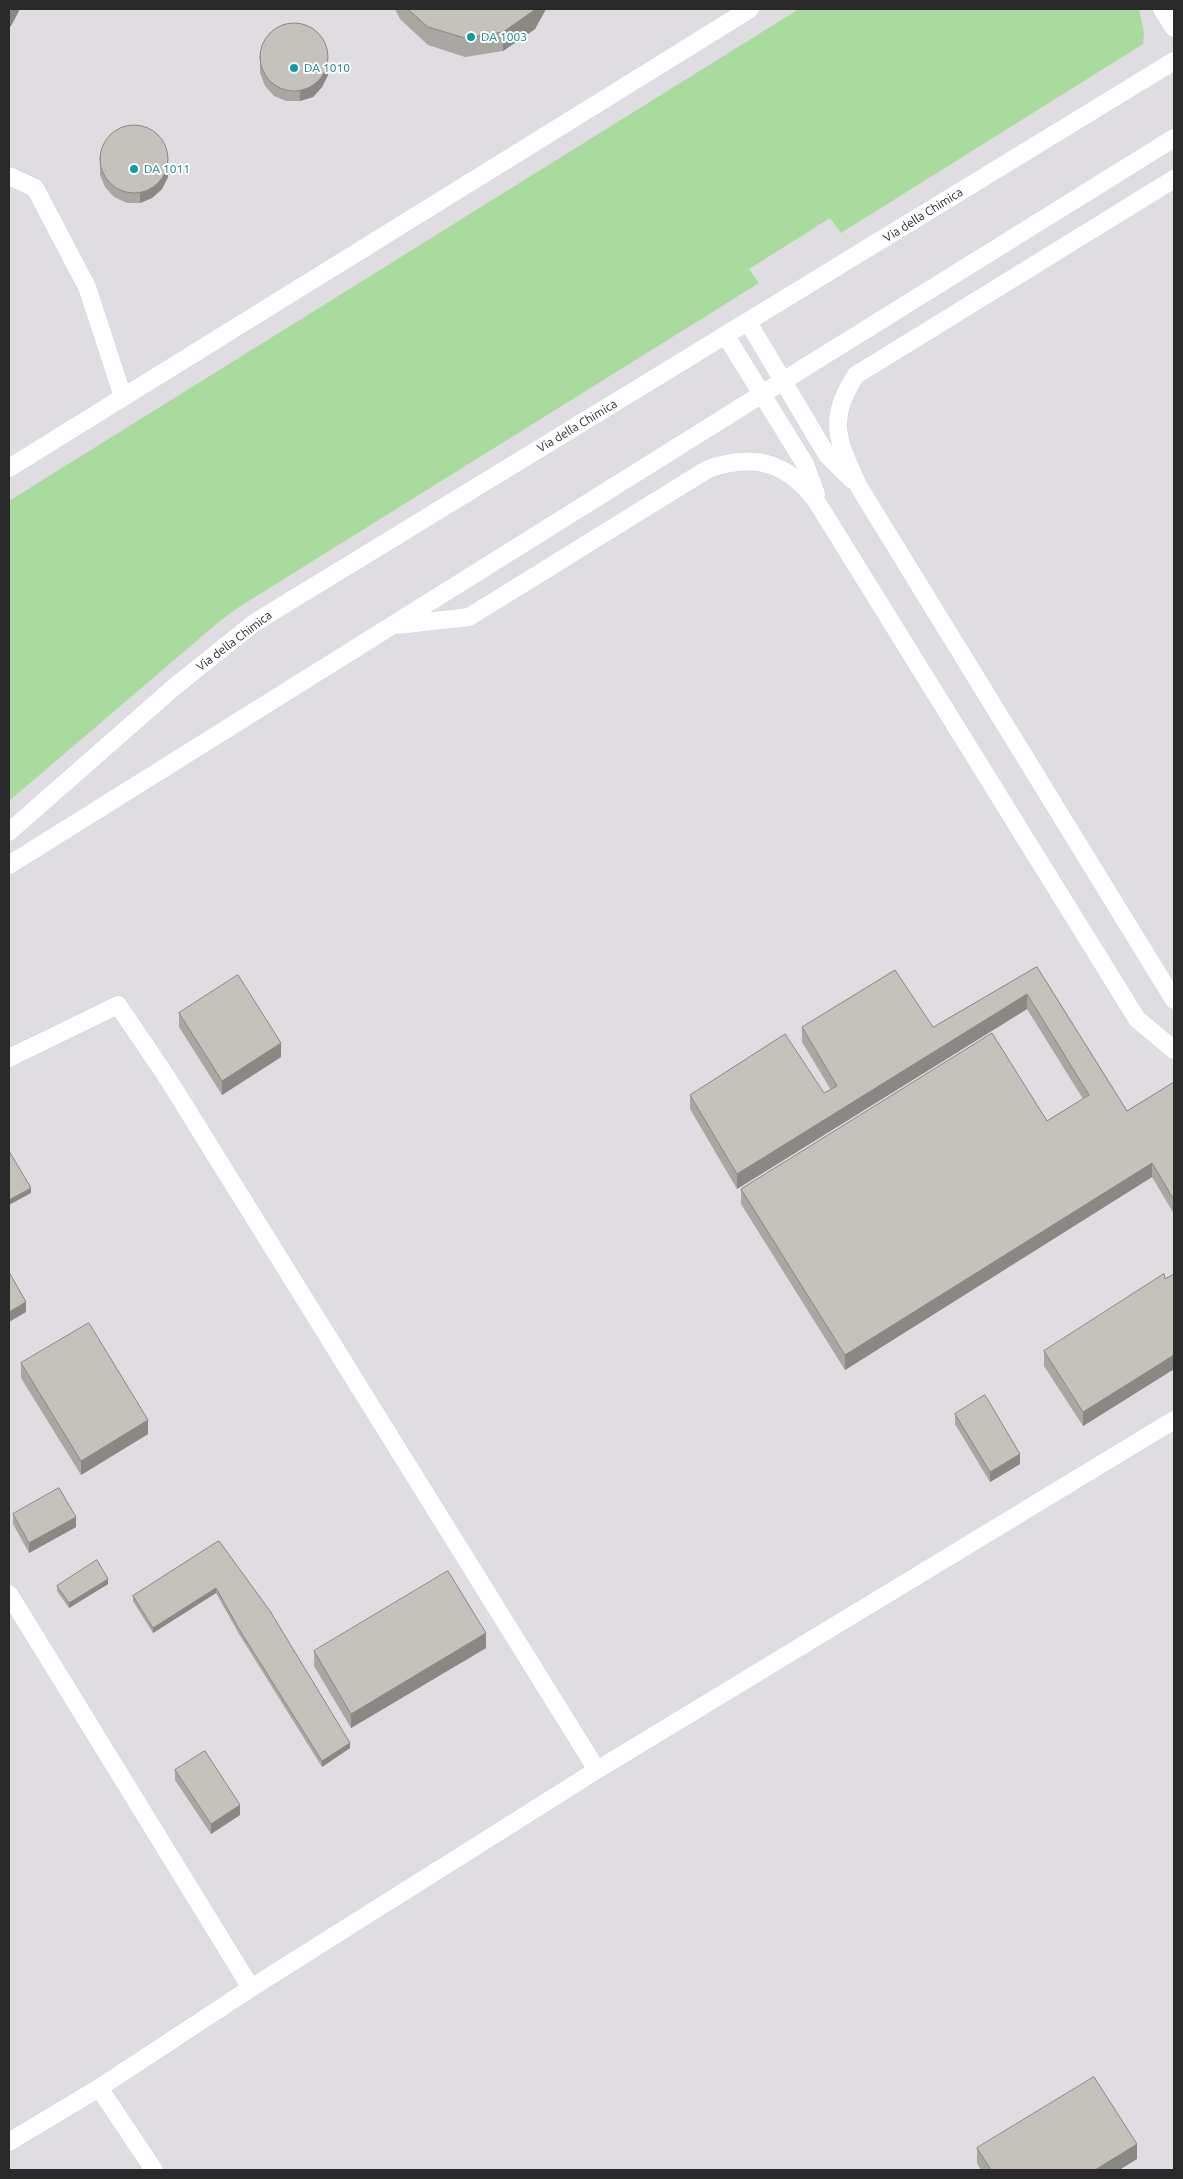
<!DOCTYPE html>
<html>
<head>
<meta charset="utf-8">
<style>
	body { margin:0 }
	#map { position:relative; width:1183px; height:2179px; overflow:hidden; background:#e9e6dc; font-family:Ubuntu,sans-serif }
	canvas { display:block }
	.frame { position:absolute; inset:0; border:10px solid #292929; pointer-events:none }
</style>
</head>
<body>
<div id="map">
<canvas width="1183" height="2179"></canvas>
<div class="frame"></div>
</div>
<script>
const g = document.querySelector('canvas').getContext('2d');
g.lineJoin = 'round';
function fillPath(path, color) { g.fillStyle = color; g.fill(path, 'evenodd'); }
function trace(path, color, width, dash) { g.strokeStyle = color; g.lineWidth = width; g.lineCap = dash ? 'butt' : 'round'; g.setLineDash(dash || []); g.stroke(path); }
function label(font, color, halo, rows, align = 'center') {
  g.font = font + ' Ubuntu,sans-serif'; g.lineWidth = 4; g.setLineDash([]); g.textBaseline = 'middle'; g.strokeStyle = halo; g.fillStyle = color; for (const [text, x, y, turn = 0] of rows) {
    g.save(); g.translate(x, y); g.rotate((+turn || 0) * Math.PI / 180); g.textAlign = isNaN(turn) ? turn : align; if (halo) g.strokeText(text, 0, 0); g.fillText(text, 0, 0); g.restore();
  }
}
fillPath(new Path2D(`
	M9,9h1165v2161h-1165z`), '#dfdce2');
fillPath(new Path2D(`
	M799,9h340l5,24 -1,11 -302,189 -11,-15 -81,51 10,14 -520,324 -18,13 -212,181v-300z`), '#a9db9e');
const service = new Path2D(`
	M1162,9l12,19
	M9,176l26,12 52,99 36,110
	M1174,179l-318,196c-30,45 -18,67 3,112l315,513
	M748,322l79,133 25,25
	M726,336l79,128 11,30
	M9,468l741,-459
	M398,625l71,-8 239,-148c49,-17 84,-5 112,38l317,512 37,31
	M9,832l164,-144 81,-65 920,-562
	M9,865l774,-484 391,-243
	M9,1058l109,-53 50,74 429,691
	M9,1594l242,394
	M99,2088l55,82
	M9,2142l90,-54 152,-100 346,-218 577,-350`);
trace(service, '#d1d2e0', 19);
trace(service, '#fff', 18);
fillPath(new Path2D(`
	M395,9h151l-11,20 -32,22 -38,6 -37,-12 -28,-26z
	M260,50l68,25 -6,12 -9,10 -13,4h-14l-12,-5 -9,-10 -5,-13z
	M100,152l68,25 -6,12 -10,9 -12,5h-13l-13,-6 -9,-10 -5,-12z
	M1037,967l90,144 47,-29v132l-22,-37 -307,193 -104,-166v-15l306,-68 36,-22 -56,-90 -290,180 -47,-80v-14l134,-2 7,-3 -29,-48v-15h131z
	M179,1013l102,44 -59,38 -43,-68z
	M1174,1274v95l-91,57 -39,-60v-15z
	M21,1363l127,71 -67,41 -60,-97z
	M955,1414l65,50 -30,18 -35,-58z
	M13,1514l63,13 -47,26 -16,-29z
	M219,1541l131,207 -28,19 -83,-133 -23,-41 -63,40 -20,-32v-5z
	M108,1584l-39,24 -12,-17v-5z
	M486,1648l-135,80 -37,-62v-15z
	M175,1770l65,45 -29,19 -36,-54z
	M977,2148l160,11 -18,11h-138l-4,-7z`), '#a9a7a1');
fillPath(new Path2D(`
	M12,9h8l-9,17 -2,1v-14z
	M536,9h10l-11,20 -32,22v-19z
	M328,52v23l-6,12 -9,10 -13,4v-10z
	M168,153v24l-6,12 -10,9 -12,5v-10z
	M1027,994v15l-290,180v-15z
	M281,1043v14l-59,38v-14z
	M1152,1163v14l-307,193v-15z
	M31,1188v5l-22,12v-5z
	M26,1302v10l-17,10v-10z
	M1174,1355v14l-91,57v-14z
	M148,1420v14l-67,41v-14z
	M1020,1454v10l-30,18v-10z
	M76,1517v10l-47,26v-10z
	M108,1579v5l-39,24v-5z
	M216,1588v5l-63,40v-5z
	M486,1633v15l-135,80v-14z
	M350,1743v5l-28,19v-6z
	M240,1805v10l-29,19v-10z
	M1137,2144v15l-18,11h-24z`), '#8a8883');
const building = new Path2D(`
	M9,9h3l-3,4z
	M408,9h128l-33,23 -38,6 -37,-11z
	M260 57a34 34 0 1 1 68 0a34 34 0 1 1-68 0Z
	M100 159a34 34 0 1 1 68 0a34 34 0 1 1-68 0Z
	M1037,967l90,144 47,-29v118l-22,-37 -307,192 -104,-166 251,-156 55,88 42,-26 -62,-101 -290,180 -47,-79 95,-61 39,59 13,-7 -35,-59 93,-57 38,57z
	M238,975l43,68 -59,38 -43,-68z
	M9,1151l22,37 -22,12z
	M9,1272l17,30 -17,10z
	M1164,1274l1,5 9,-5v81l-91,57 -39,-61z
	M89,1323l59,97 -67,41 -60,-98z
	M985,1395l35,59 -30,18 -35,-58z
	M59,1488l17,29 -47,26 -16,-29z
	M219,1541l51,70 80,132 -28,18 -83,-132 -23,-41 -63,40 -20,-32z
	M97,1560l11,19 -39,24 -12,-17z
	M448,1571l38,62 -135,81 -37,-63z
	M205,1751l35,54 -29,19 -36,-54z
	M1094,2077l43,67 -42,26h-104l-14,-22z`);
fillPath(building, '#c5c2bb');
trace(building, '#8a8883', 1);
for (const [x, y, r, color] of [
	[471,37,5,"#0f9aa8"],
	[294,68,5,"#0f9aa8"],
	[134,169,5,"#0f9aa8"]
]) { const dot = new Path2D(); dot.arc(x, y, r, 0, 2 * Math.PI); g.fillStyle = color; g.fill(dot); trace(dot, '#fff', 2); }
label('12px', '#0d838f', '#fff', [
	["DA 1003",481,37],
	["DA 1010",304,68],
	["DA 1011",144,169]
], 'left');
label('12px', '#292929', '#fff', [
	["Via della Chimica",923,215,-32],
	["Via della Chimica",577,426,-31],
	["Via della Chimica",234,641,-37]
]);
</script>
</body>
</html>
